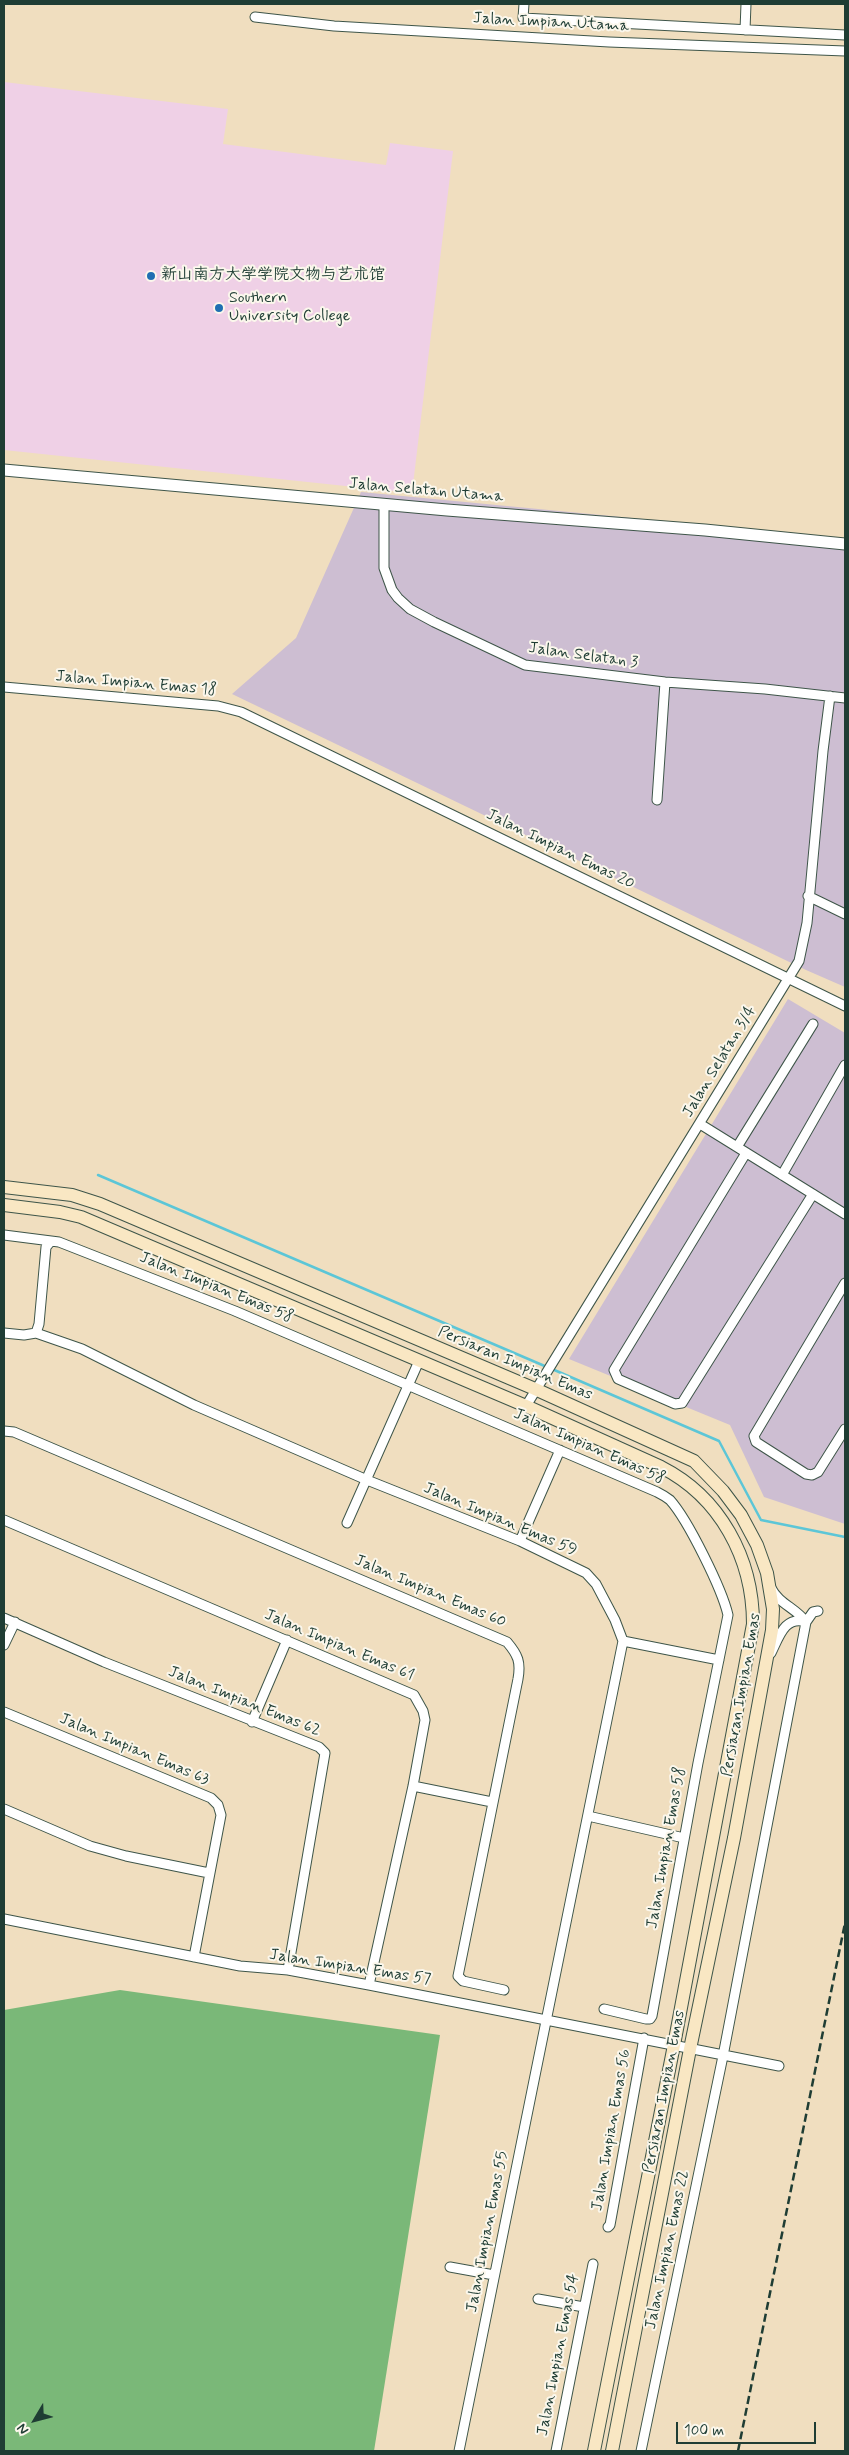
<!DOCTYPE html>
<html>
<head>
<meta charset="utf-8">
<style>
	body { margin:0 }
	#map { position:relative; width:849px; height:2455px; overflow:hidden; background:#f0debf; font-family:Mynerve,sans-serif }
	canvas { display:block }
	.frame { position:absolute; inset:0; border:5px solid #1f3d34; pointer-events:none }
	.north { position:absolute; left:10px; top:2395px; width:50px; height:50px; -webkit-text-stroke:4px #fbf7ec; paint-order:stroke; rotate:233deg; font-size:14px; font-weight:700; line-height:20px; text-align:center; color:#1f3d34 }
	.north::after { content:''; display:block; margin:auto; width:18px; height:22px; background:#1f3d34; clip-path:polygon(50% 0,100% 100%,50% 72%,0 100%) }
	.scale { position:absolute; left:676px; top:2422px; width:140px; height:22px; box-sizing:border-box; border:2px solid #1f3d34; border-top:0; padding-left:6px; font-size:15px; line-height:18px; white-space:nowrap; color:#1f3d34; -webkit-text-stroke:4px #fbf7ec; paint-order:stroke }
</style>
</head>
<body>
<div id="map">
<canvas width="849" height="2455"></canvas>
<div class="frame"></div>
<div class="north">N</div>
<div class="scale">100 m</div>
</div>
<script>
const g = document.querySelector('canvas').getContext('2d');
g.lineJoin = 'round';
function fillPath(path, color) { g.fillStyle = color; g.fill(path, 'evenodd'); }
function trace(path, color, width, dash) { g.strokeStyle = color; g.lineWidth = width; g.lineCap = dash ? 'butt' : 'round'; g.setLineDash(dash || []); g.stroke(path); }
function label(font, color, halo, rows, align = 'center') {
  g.font = font + ' Mynerve,"LXGW WenKai TC",sans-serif'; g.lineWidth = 4; g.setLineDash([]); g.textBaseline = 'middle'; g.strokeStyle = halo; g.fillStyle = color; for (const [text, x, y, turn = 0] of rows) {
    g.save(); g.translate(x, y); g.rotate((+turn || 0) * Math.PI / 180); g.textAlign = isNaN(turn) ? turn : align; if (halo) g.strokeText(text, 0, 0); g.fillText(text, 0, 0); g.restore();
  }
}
fillPath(new Path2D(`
	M4,82l224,27 -5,35 163,21 4,-22 63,8 -41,342 -408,-43z`), '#efd0e6');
fillPath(new Path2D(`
	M361,492l344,33 140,17v445l-39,-17 -574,-276 64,-56z
	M788,999l57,34v491l-81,-27 -34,-72 -161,-66z`), '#cdbed2');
fillPath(new Path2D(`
	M120,1990l320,45 -66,416h-370v-441z`), '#7ab878');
trace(new Path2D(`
	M98,1175l449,192
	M552,1369l167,72 42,79 84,17`), '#5cc6d7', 2.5);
const minor = new Path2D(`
	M524,4l-1,14 322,17
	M255,17l79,9 275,16 236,9
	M745,30l1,-26
	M384,505v63l8,22 6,8 12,11 24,13 91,43 140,17 100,7 80,9
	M4,687l214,19 23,6 604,294
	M657,800l8,-118
	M808,896l37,18
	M700,1124l145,90
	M737,1147l76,-123
	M746,1153l-132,217 4,9 57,25 7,-1 131,-209
	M782,1175l63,-110
	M4,1235l55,7 176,69 422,181c4,2 9,5 13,8 18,20 52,89 58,115l-30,148 -46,253 -2,3h-4l-42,-10
	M845,1283l-91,153 2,6 50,32 6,1 6,-3 27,-43
	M4,1333l20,2 12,-2 46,16 112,56 173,75 153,61 66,32 10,11 19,36 8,21 -164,810
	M36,1333l3,-9 7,-77 5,-6
	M526,1406l273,-445 8,-38 16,-172 7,-55
	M4,1431l10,1 493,210c11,13 14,20 11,37l-60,297 5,5 41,9
	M4,1520l410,175 9,16 2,9 -12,66 -44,199
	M347,1523l72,-162
	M520,1541l40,-91
	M771,1588c8,16 25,20 35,34
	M4,1618l100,44 215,85 6,6 -37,217
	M623,1641l96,19
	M4,1645l11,-23
	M771,1653c8,-16 14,-38 35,-31
	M4,1712l207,86 7,7 3,10 -27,142
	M252,1722l35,-82
	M413,1786l79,16
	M4,1809l86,37 36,10 83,17
	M588,1816l96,22
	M4,1919l236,47 48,4 81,15 410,81
	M608,2227l2,-2 34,-187
	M450,2267l44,8
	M538,2299l46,8
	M556,2451l37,-187
	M641,2451l82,-395 83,-434 7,-10 5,-1`);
const tertiary = new Path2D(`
	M4,470l443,40 258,20 140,14`);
const secondary = new Path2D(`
	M4,1187l68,8 28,9 435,185 159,72 29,30 18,24 16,30 10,28 6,36 -1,21 -38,208 -44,211 -78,402
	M4,1205l56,7 21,5 445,189 135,61c59,30 92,91 92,157l-79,421 -80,406`);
trace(minor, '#3e5549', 11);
trace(tertiary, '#3e5549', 13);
trace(secondary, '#3e5549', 14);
trace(minor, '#fff', 9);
trace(tertiary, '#fff', 11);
trace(secondary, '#f9e7c3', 12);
trace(new Path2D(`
	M738,2451l107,-528`), '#1f3d34', 2.5, [8, 4]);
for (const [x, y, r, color] of [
	[151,276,5,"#1f6fb2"],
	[219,308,5,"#1f6fb2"]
]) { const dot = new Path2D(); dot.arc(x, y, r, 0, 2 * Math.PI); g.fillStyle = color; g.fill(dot); trace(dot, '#fbf7ec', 2); }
label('16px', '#1f3d34', '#fbf7ec', [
	["Jalan Impian Utama",551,23,3],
	["Jalan Selatan Utama",426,491,5],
	["Jalan Selatan 3",583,656,8],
	["Jalan Impian Emas 18",136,684,5],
	["Jalan Impian Emas 20",560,850,26],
	["Jalan Selatan 3/4",720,1062,-59],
	["Jalan Impian Emas 58",216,1288,22],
	["Persiaran Impian Emas",515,1364,23],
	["Jalan Impian Emas 58",589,1447,24],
	["Jalan Impian Emas 59",500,1520,23],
	["Jalan Impian Emas 60",430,1592,23],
	["Jalan Impian Emas 61",339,1646,23],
	["Persiaran Impian Emas",742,1695,-80],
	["Jalan Impian Emas 62",244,1702,22],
	["Jalan Impian Emas 63",134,1750,23],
	["Jalan Impian Emas 58",667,1848,-80],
	["Jalan Impian Emas 57",350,1968,9],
	["Persiaran Impian Emas",665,2092,-79],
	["Jalan Impian Emas 56",612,2130,-80],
	["Jalan Impian Emas 55",488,2232,-79],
	["Jalan Impian Emas 22",668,2250,-78],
	["Jalan Impian Emas 54",559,2355,-79]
]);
label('16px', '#1f3d34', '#fbf7ec', [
	["新山南方大学学院文物与艺术馆",161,276],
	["Southern",229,299],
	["University College",229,317]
], 'left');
</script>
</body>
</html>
